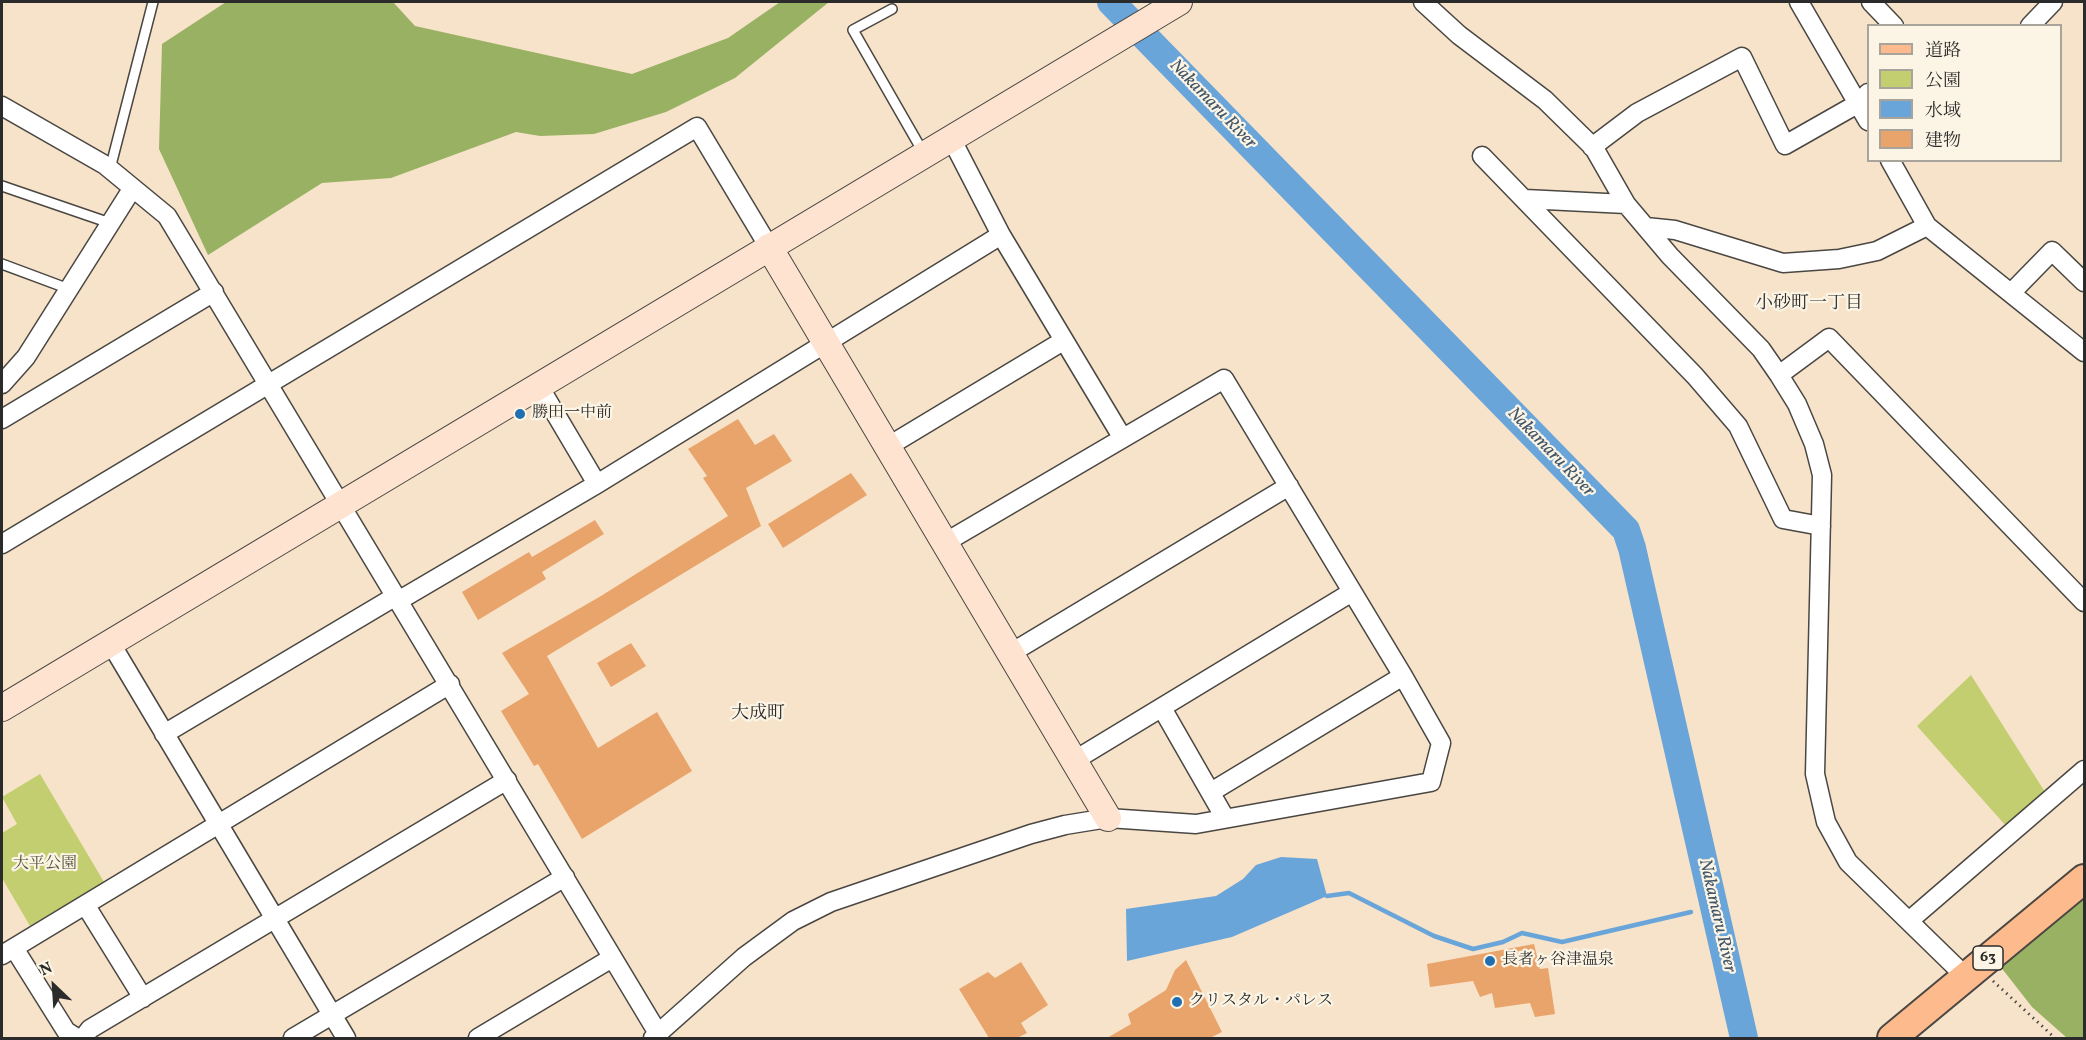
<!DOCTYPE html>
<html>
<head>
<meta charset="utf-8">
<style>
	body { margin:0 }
	#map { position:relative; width:2086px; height:1040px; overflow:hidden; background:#f7e3c9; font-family:Vollkorn,"Noto Serif JP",serif }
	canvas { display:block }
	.frame { position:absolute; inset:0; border:3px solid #2b2b2b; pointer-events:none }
	.legend { position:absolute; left:1867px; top:24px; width:195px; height:138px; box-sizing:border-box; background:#fcf5e5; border:2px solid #a8a49b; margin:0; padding:8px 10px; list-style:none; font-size:18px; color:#2b2b2b }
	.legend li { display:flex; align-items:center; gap:12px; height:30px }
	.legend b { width:30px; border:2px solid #a8a49b }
	.north { position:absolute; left:24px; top:956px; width:60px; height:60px; -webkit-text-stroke:4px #fcf5e5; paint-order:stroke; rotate:335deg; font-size:16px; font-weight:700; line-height:24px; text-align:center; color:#2b2b2b }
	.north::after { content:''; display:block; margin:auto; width:21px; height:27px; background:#2b2b2b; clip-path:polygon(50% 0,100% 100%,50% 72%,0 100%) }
</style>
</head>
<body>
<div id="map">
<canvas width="2086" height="1040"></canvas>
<div class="frame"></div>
<ul class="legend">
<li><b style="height:8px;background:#fcba8d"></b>道路</li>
<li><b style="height:16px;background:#c2ce70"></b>公園</li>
<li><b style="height:16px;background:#6aa5da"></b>水域</li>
<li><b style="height:16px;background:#e8a46b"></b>建物</li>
</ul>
<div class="north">N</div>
</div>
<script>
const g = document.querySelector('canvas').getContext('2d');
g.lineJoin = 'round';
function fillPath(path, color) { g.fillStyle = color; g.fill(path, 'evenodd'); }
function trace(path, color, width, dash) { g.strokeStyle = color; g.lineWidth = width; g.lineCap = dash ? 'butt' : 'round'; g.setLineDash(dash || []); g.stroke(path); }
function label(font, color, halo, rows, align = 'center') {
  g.font = font + ' Vollkorn,"Noto Serif JP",serif'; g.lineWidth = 4.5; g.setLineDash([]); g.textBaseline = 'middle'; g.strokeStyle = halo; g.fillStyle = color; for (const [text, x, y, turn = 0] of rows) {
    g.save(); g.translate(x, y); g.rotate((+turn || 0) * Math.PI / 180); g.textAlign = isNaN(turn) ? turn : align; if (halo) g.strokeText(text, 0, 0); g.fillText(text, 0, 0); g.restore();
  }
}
fillPath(new Path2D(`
	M1971,675l74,117 -38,35 -90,-101z
	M40,774l64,108 -74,44 -28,-48v-45l15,-9 -15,-27z`), '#c2ce70');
fillPath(new Path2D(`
	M226,2h167l22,24 217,48 96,-36 52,-36h49l-94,76 -69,34 -72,22 -54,2 -24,-4 -125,46 -69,5 -114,72 -49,-106 3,-105z
	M2084,897v141h-17l-35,-31 -32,-41z`), '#99b162');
fillPath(new Path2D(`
	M1281,857l36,2 10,37 -95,41 -105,24 -1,-52 90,-13 27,-17 13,-14z`), '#6aa5da');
trace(new Path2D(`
	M1327,896l22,-3 85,43 39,13 30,-7 19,-9 40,9 129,-30`), '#6aa5da', 4.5);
trace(new Path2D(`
	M1111,2l515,528 6,18 112,490`), '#6aa5da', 28);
fillPath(new Path2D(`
	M738,419l17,26 19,-11 18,27 -46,27 15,38 -214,130 51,92 59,-36 35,59 -110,68 -44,-75 -4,2 -33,-55 28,-17 -27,-41 99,-57 127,-80 -25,-38 4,-2 -19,-27z
	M851,473l16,22 -84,53 -15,-24z
	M595,520l9,14 -62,38 4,7 -68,41 -16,-28 67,-40 3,5z
	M631,643l15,23 -35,21 -14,-24z
	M1534,944l6,25 8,-1 7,46 -20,3 -5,-14 -35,5 -3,-15 -12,4 -7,-16 -43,6 -3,-23z
	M1186,960l36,72 -12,6h-103l24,-14 -3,-10 38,-24 9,-20z
	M1021,962l27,43 -27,18 6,10 -10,5h-28l-30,-49 29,-17 7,6z`), '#e8a46b');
const lane = new Path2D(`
	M892,9l-39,21 70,122
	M110,169l43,-167
	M2,186l108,37
	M2,264l67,25`);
const street = new Path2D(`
	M1423,2l36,33 86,65 49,48 32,56 44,52 91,93 18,26 18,29 17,40 8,31 -7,299 11,48 22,40 117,114
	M1799,2l69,119
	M1871,2l23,24
	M2030,26l23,-24
	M2,106l103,59 62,51 492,819v3
	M951,138l50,97 121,202
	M1592,147l45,-34 105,-56 43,88 74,-42 9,-10
	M1482,156l213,220 43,50 45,93 38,7
	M1890,160l37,66 157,126
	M1525,199l101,5
	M1646,227l29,3 108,33 56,-4 38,-8 50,-25
	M2012,292l40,-41 32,31
	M1779,375l50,-37 255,264
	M2,384l24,-27 106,-168
	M539,386l58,98
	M2,419l212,-127
	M887,447l176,-106
	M2,544l695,-417 72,120
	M398,601l199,-117 404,-249
	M110,642l236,396
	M1011,653l278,-167
	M1162,708l63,110
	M164,734l232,-138
	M1075,760l277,-168
	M1211,792l192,-116
	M86,906l57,92
	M1910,920l174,-150
	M14,948l52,83 11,7
	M2,955l448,-271
	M83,1038l7,-9 417,-249
	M293,1038l272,-161
	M478,1038l134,-80
	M653,1038l91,-81 49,-36 38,-19 200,-68 34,-9 43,-7 88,6 235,-42 10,-39 -38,-67 -179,-297 -278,163`);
const secondary = new Path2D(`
	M769,247l339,571
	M2,708l1177,-706`);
const primary = new Path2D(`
	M1892,1038l192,-159`);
trace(lane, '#4a4743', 12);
trace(street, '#4a4743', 21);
trace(secondary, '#4a4743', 28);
trace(primary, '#4a4743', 32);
trace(new Path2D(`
	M1993,981l62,57`), '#4a4743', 3, [1.5, 4.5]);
trace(lane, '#fff', 9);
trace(street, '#fff', 18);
trace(secondary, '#fee3d1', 26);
trace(primary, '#fcba8d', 28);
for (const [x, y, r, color] of [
	[520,414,6,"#1f6fb2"],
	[1490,961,6,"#1f6fb2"],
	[1177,1002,6,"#1f6fb2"]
]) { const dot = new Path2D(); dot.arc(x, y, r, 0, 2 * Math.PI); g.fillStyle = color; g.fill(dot); trace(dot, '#fcf5e5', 2); }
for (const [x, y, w] of [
	[1988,958,30]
]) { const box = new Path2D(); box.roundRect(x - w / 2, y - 12, w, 24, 4.5); g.fillStyle = '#fcf5e5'; g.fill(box); trace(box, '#2b2b2b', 1.5); }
label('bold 15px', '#2b2b2b', null, [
	["63",1988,958]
]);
label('16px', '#2b2b2b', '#fcf5e5', [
	["勝田一中前",532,414],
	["長者ヶ谷津温泉",1502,961],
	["クリスタル・パレス",1189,1002]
], 'left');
label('16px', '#51543c', '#fcf5e5', [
	["大平公園",45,865]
]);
label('italic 18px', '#415668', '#fcf5e5', [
	["Nakamaru River",1212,105,46],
	["Nakamaru River",1550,453,46],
	["Nakamaru River",1716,916,77]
]);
label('18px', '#2b2b2b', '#fcf5e5', [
	["小砂町一丁目",1809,305],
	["大成町",758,715]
]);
</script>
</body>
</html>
